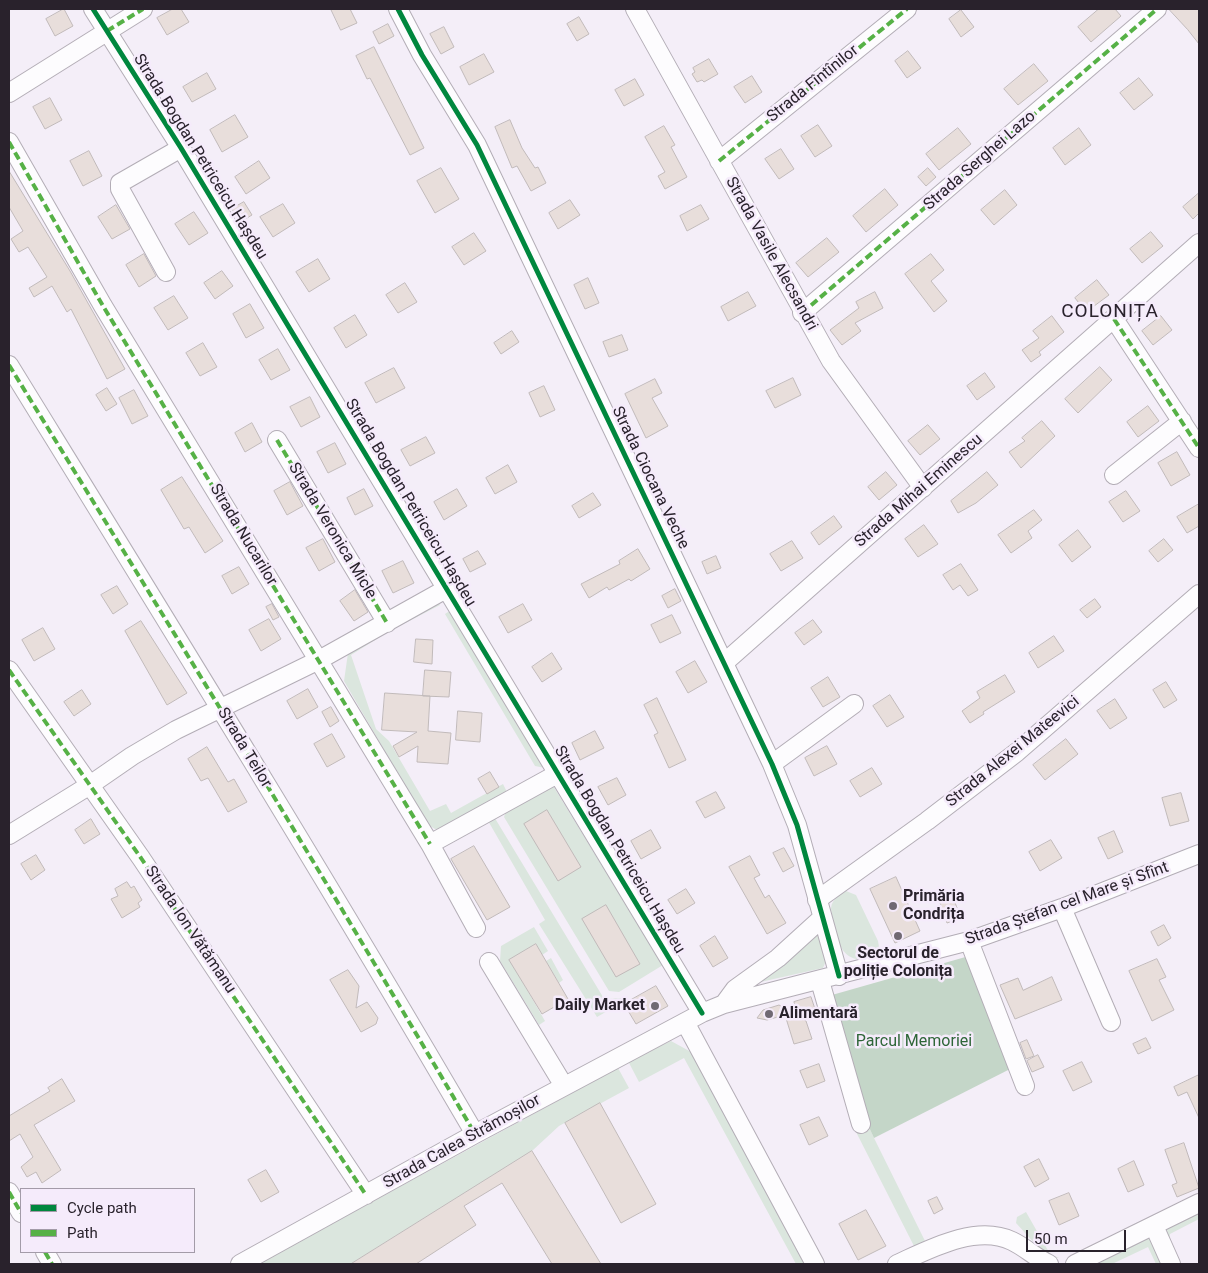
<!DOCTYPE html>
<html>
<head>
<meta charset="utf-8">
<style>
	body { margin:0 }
	#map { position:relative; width:1208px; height:1273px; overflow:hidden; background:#f4eef8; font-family:Roboto,sans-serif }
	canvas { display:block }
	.frame { position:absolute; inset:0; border:10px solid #29222c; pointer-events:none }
	.legend { position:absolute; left:20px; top:1188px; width:175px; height:65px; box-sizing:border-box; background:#f5ebfb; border:1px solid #a39ba8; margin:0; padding:6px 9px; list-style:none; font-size:15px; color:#29222c }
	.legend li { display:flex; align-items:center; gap:10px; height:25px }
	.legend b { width:25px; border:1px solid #a39ba8 }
	.scale { position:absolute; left:1026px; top:1230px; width:100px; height:22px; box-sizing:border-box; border:2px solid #29222c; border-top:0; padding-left:6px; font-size:15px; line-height:18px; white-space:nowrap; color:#29222c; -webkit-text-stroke:4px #f5ebfb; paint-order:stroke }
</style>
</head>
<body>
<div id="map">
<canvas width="1208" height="1273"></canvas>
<div class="frame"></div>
<ul class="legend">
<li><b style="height:6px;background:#00873e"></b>Cycle path</li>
<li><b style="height:6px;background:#56b146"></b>Path</li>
</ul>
<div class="scale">50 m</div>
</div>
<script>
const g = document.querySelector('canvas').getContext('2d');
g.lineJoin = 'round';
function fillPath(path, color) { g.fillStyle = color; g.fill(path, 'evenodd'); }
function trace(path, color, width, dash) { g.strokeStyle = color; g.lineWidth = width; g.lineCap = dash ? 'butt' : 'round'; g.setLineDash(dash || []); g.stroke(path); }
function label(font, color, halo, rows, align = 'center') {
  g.font = font + ' Roboto,sans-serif'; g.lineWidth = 5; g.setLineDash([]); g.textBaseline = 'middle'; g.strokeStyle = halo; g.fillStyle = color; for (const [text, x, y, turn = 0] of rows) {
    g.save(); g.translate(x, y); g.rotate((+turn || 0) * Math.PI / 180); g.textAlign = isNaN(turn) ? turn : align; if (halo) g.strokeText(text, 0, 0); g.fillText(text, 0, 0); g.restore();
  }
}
fillPath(new Path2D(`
	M439,603l1,2 -52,27 -37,23 25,74 13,12 41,70 16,-7 5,9 52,-29 6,12 -64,33h-10l-8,-5 -83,-143 4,-28z
	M451,610l94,158 -10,-2 -90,-152z
	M552,784l111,181 -44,27 -10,-1 -105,-174 2,-6z
	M493,815l110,182 5,2 13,-1 2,4 -26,15 -58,-93 6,-4 -58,-101z
	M846,891l10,4 22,46 1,6 -6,11c-29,7 -35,-12 -39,-35 -1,-4 -3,-11 -3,-15 1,-9 9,-13 15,-17z
	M534,927l14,24 -6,4 -6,-11 -26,16 35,61 -6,4 -39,-64 1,-15z
	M815,932l4,2 7,27 -3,7 -76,17z
	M551,958l12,22 -4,3 -13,-22z
	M671,1041l22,12 116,211h-13l-112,-206 -45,24 -11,-21z
	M618,1068l11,20 -70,38 -27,25 -181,113h-93z
	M866,1121l8,17 53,107 -12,3 -62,-122z
	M1199,1210v9l-29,15 -1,11 -5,-11 2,-7z
	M1026,1212l24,42 9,4 -12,-1 -31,-34 1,-6z
	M1151,1234l15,30h-10l-8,-17 -36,17h-24z`), '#dbe6de');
fillPath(new Path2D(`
	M969,956l45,111 -140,71 -8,-17 -34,-126z`), '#c4d6c8');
const building = new Path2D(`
	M64,9l9,17 -18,10 -9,-17z
	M173,9h8l8,13 -22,13 -10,-17z
	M331,9h19l7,14 -16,7z
	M1099,9h16l6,7 -30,26 -13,-15z
	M1169,9h30v35l-11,-14z
	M961,10l13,17 -13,10 -12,-18z
	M579,17l10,17 -12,7 -10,-17z
	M388,24l6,12 -15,8 -6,-12z
	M444,27l10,20 -13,7 -11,-20z
	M374,47l50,101 -14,7 -40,-77 -3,1 -11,-23z
	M908,51l13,17 -14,10 -12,-17z
	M484,54l10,18 -25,13 -9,-18z
	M709,59l9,15 -14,8 -2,-2 -5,2 -5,-8 3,-2 -2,-4z
	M1034,64l14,17 -30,24 -14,-16z
	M207,73l9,16 -24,13 -9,-15z
	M752,76l10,16 -17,11 -11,-16z
	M1139,78l14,17 -19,15 -14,-17z
	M635,79l9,16 -20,11 -9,-16z
	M50,98l12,22 -17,9 -12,-22z
	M235,115l13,22 -26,15 -12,-22z
	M510,120l12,28 13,20 3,-1 8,16 -15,8 -14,-25 -5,2 -17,-41z
	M818,125l14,21 -17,11 -14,-21z
	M664,126l11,19 -4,2 16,30 -22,12 -7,-13 7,-4 -20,-35z
	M958,128l13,16 -32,26 -13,-16z
	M1079,128l12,17 -26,20 -12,-17z
	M781,149l13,20 -15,10 -14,-20z
	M89,151l13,25 -19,10 -13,-25z
	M259,161l11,17 -24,16 -11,-17z
	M441,168l18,31 -24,14 -18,-32z
	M928,168l8,9 -10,9 -8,-9z
	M9,171l61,100 55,98 -18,10 -36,-70 -4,3 -15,-26 -18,11 -5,-9 18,-11 -19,-30 -9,5 -8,-13 12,-8 -14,-24z
	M885,189l13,16 -32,27 -13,-16z
	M1005,190l12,15 -23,20 -13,-15z
	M1199,193v20l-6,6 -10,-12z
	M570,200l10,15 -22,14 -9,-16z
	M244,202l8,13 -12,7 -8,-13z
	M283,204l12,19 -22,14 -13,-20z
	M116,205l14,24 -18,10 -14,-22z
	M701,205l8,14 -22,12 -7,-15z
	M194,212l14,21 -19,12 -14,-21z
	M1151,232l12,14 -21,17 -12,-14z
	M474,233l12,18 -22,14 -12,-18z
	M827,238l12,14 -31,25 -12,-14z
	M144,254l12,22 -17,11 -13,-22z
	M931,254l13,16 -13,11 16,20 -13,11 -29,-38z
	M318,259l12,20 -21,13 -13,-20z
	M222,271l11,15 -18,13 -11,-16z
	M588,278l11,25 -14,6 -11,-24z
	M1097,280l12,15 -23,17 -11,-14z
	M405,283l12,19 -19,11 -12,-18z
	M748,292l8,14 -28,15 -7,-14z
	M875,292l8,16 -28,15 6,8 -19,14 -12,-15 29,-22 -3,-6z
	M174,296l14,22 -20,12 -14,-22z
	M250,304l14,24 -18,10 -13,-24z
	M355,315l12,20 -21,13 -12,-20z
	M1052,316l12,16 -25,20 2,3 -10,7 -9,-12 17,-12 -6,-7z
	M1161,316l11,14 -19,15 -11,-14z
	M512,331l7,11 -18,12 -7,-11z
	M622,335l6,15 -19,7 -6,-15z
	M203,343l14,24 -17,9 -14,-23z
	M278,349l12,21 -19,10 -12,-20z
	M1100,367l12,13 -34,33 -13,-14z
	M394,368l11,20 -29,15 -11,-20z
	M985,373l10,14 -18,13 -10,-14z
	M793,378l8,17 -26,13 -9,-17z
	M655,379l7,14 -10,5 16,28 -22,12 -21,-44z
	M544,386l11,24 -15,7 -11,-24z
	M107,388l10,16 -11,7 -10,-16z
	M134,390l14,26 -16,8 -13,-26z
	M310,397l10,20 -19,10 -11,-20z
	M1148,406l11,15 -21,16 -11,-15z
	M1042,421l13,15 -34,32 -12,-16 16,-11 -3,-3z
	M252,423l10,19 -17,10 -10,-19z
	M928,425l12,14 -20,16 -12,-14z
	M426,437l9,16 -25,13 -9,-16z
	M335,443l11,21 -18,9 -11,-21z
	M1177,452l13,23 -19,11 -13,-23z
	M508,465l9,17 -22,12 -9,-16z
	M886,472l11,13 -18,15 -11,-13z
	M987,472l11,13 -22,18 -18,10 -7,-12z
	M182,477l41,64 -18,12 -16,-26 -5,2 -23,-39z
	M290,482l13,24 -16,9 -13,-24z
	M364,489l9,17 -18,9 -8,-17z
	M457,489l10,17 -23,14 -10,-18z
	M1126,491l14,20 -17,11 -14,-20z
	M593,493l8,12 -22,13 -7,-12z
	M1199,504v22l-12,7 -10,-16z
	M1034,510l8,10 -14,11 4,7 -21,15 -13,-18z
	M834,516l8,11 -23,18 -8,-12z
	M924,525l14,19 -20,13 -13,-18z
	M1078,530l13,17 -19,15 -13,-17z
	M323,539l12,23 -16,9 -13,-23z
	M1164,539l9,11 -15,12 -9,-11z
	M792,541l11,17 -22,13 -11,-17z
	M638,549l12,20 -19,12 -2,-2 -20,11 -2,-3 -18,11 -8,-14 39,-20 -1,-3z
	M478,551l8,13 -16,8 -7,-13z
	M716,556l5,12 -14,6 -5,-12z
	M403,561l11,22 -21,10 -11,-22z
	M961,564l17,26 -10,6 -8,-11 -7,5 -10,-15z
	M239,567l10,17 -17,10 -10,-18z
	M117,586l11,18 -15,10 -12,-19z
	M675,589l6,12 -13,7 -6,-12z
	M355,590l13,22 -14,9 -14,-20z
	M1095,599l6,8 -14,11 -7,-8z
	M272,604l7,13 -6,3 -7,-13z
	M523,604l9,16 -24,13 -9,-16z
	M672,615l9,18 -21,10 -9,-18z
	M269,619l12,20 -20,12 -12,-21z
	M813,620l9,12 -18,13 -9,-12z
	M141,621l46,72 -20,12 -42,-74z
	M43,628l12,21 -21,12 -12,-21z
	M1054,636l10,15 -26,17 -9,-15z
	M416,639l17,1 -1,24 -18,-2z
	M552,653l10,16 -20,13 -10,-15z
	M695,661l12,21 -19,11 -12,-21z
	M425,670l26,2 -2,25 -26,-1z
	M1005,675l10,17 -32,20 1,2 -14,9 -8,-12 18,-13 -3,-6z
	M828,677l12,20 -17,10 -12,-19z
	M1166,682l11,18 -13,8 -11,-18z
	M308,689l10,18 -21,12 -10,-18z
	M82,690l9,14 -17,12 -10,-14z
	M385,693l45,3 -2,35 23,2 -3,31 -31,-2 1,-16 -19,11 -6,-11 24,-14 -35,-2z
	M890,695l14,22 -17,10 -14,-21z
	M657,698l29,62 -17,8 -15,-33 4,-2 -14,-28z
	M1115,699l12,19 -17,11 -13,-18z
	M331,707l8,14 -9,6 -8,-15z
	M458,711l24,2 -2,29 -24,-2z
	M595,731l9,17 -24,12 -8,-17z
	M332,734l13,23 -18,10 -13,-23z
	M1066,739l12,15 -33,26 -12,-15z
	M827,746l10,18 -23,12 -9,-18z
	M207,747l21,35 6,-3 13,23 -19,10 -20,-34 -7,3 -13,-22z
	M872,768l10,16 -22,13 -10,-16z
	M490,772l9,15 -12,7 -9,-15z
	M617,778l9,17 -18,10 -10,-18z
	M716,792l9,16 -20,10 -9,-16z
	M1181,793l8,28 -19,5 -8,-28z
	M547,810l34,57 -23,14 -34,-57z
	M91,819l9,15 -16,10 -9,-14z
	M651,830l10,18 -20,11 -10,-18z
	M1114,831l9,21 -15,7 -10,-21z
	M1051,840l11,18 -22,13 -11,-19z
	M474,846l36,61 -23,13 -36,-61z
	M784,848l10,18 -11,6 -10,-19z
	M36,855l9,15 -14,10 -10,-16z
	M750,856l10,19 -6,3 11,20 4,-3 17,28 -19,11 -38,-67z
	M896,877l24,54 -25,12 -25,-54z
	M127,882l4,6 3,-2 8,14 -4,3 2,4 -18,11 -11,-19 7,-3 -3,-7z
	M686,889l9,14 -18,11 -9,-14z
	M952,895l9,23 -14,5 -8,-23z
	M606,905l34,59 -24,13 -34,-58z
	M1164,925l7,13 -13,8 -7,-14z
	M715,936l13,22 -15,9 -13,-21z
	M536,944l32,55 -26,15 -33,-54z
	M1157,959l9,18 -7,3 15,30 -22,11 -23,-50z
	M348,970l11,16 -3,22 11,-6 11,16 -2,6 -15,8 -31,-52z
	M1052,977l10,23 -47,19 -15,-34 18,-7 5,12z
	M656,986l12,20 -32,18 -12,-20z
	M811,997l4,12 -4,1 1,5 -10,3 4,3 6,18 -18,5 -9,-29 -18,5 -10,-2 6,-8 16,-5 19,11 -4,-14z
	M1146,1038l5,10 -13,6 -5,-10z
	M1027,1040l7,16 -8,3 -6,-16z
	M1038,1055l6,12 -12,5 -5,-11z
	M1082,1062l10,20 -19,9 -10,-20z
	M819,1064l6,17 -18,7 -7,-17z
	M1199,1075v43l-12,-26 -9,4 -4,-9z
	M62,1079l13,22 -41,24 27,45 -19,13 -6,-11 -9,5 -6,-10 12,-10 -13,-23 -11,7v-25l41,-25 -2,-3z
	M600,1103l56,101 -35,19 -56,-100z
	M819,1117l9,19 -19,9 -9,-20z
	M1184,1143l15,45 -22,9 -5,-12 5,-2 -12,-33z
	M532,1151l69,113h-49l-50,-81 -38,23 12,19 -60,39h-65z
	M1039,1159l10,20 -14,8 -11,-20z
	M1134,1161l10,24 -16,7 -10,-23z
	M266,1170l13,22 -18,10 -13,-22z
	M1069,1193l10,23 -20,9 -10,-24z
	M937,1197l6,12 -9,5 -6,-13z
	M866,1210l20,36 -28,14 -19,-36z`);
fillPath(building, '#e8dedb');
trace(building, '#c1baba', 1);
const minor = new Path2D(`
	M93,9l88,139 521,865
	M398,9l24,46 55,90 295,619 25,61 42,151
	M635,9l196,352 92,127
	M9,93l134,-84
	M9,142l94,164 327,538 46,84
	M719,161l188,-152
	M166,272l-46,-83v-6l61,-35
	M802,313l355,-304
	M1114,319l85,129
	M9,365c157,255 315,510 466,769
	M277,440l110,183
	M1114,475l68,-54
	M724,663l475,-420
	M9,670l132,188 225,337
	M772,764l82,-60
	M9,835l81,-50 42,-29 44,-26 143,-70 127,-71
	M430,844l129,-71
	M817,900l110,-79 90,-69 182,-158
	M1062,908l49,114
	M969,941l56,145
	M489,962l75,124
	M820,981l41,143
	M724,1004l11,-15 43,-31 44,-40
	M685,1022l130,242
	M9,1192l12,21
	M1154,1226l17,38
	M45,1252l7,12
	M240,1264l235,-130 227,-121 22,-9 245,-63 93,-33 137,-54
	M897,1264c33,-15 79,-40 115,-23 13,6 24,17 37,23
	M1075,1264l124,-61`);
trace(minor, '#b3adb6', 20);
trace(minor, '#fdfcfe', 18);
trace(new Path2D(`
	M107,31l36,-22
	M9,142l94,164 327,538
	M719,161l188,-152
	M802,313l355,-304
	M1114,319l85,129
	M9,365c157,255 315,510 466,769
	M277,440l110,183
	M9,670l132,188 225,337
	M9,1192l12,21
	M45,1252l7,12`), '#56b146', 4, [8, 4]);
trace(new Path2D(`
	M93,9l88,139 521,865
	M398,9l24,46 55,90 295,619 25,61 42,151`), '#00873e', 5);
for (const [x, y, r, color] of [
	[893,906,5,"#706973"],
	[898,936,5,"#706973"],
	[655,1006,5,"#706973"],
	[769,1014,5,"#706973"]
]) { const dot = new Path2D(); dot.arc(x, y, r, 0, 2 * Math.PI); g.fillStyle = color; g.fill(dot); trace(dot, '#f5ebfb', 2); }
label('16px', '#29222c', '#f5ebfb', [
	["Strada Fîntînilor",813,84,-39],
	["Strada Bogdan Petriceicu Hașdeu",200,157,58],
	["Strada Serghei Lazo",980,161,-41],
	["Strada Vasile Alecsandri",771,254,61],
	["Strada Ciocana Veche",650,478,64],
	["Strada Mihai Eminescu",919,491,-41],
	["Strada Bogdan Petriceicu Hașdeu",410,503,59],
	["Strada Veronica Micle",332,531,59],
	["Strada Nucarilor",243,535,59],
	["Strada Teilor",244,748,59],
	["Strada Alexei Mateevici",1013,752,-39],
	["Strada Bogdan Petriceicu Hașdeu",619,850,59],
	["Strada Ștefan cel Mare și Sfînt",1067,904,-20],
	["Strada Ion Vătămanu",190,930,56],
	["Strada Calea Strămoșilor",462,1142,-29]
]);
label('bold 16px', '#29222c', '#f5ebfb', [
	["Primăria",903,897],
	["Condrița",903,915],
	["Sectorul de",898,954,"center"],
	["poliție Colonița",898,972,"center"],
	["Daily Market",645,1006,"right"],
	["Alimentară",779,1014]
], 'left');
label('16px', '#2e6638', '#f5ebfb', [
	["Parcul Memoriei",914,1042]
]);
g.letterSpacing = '1px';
label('19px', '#29222c', '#f5ebfb', [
	["COLONIȚA",1110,312]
]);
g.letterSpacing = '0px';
</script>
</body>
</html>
